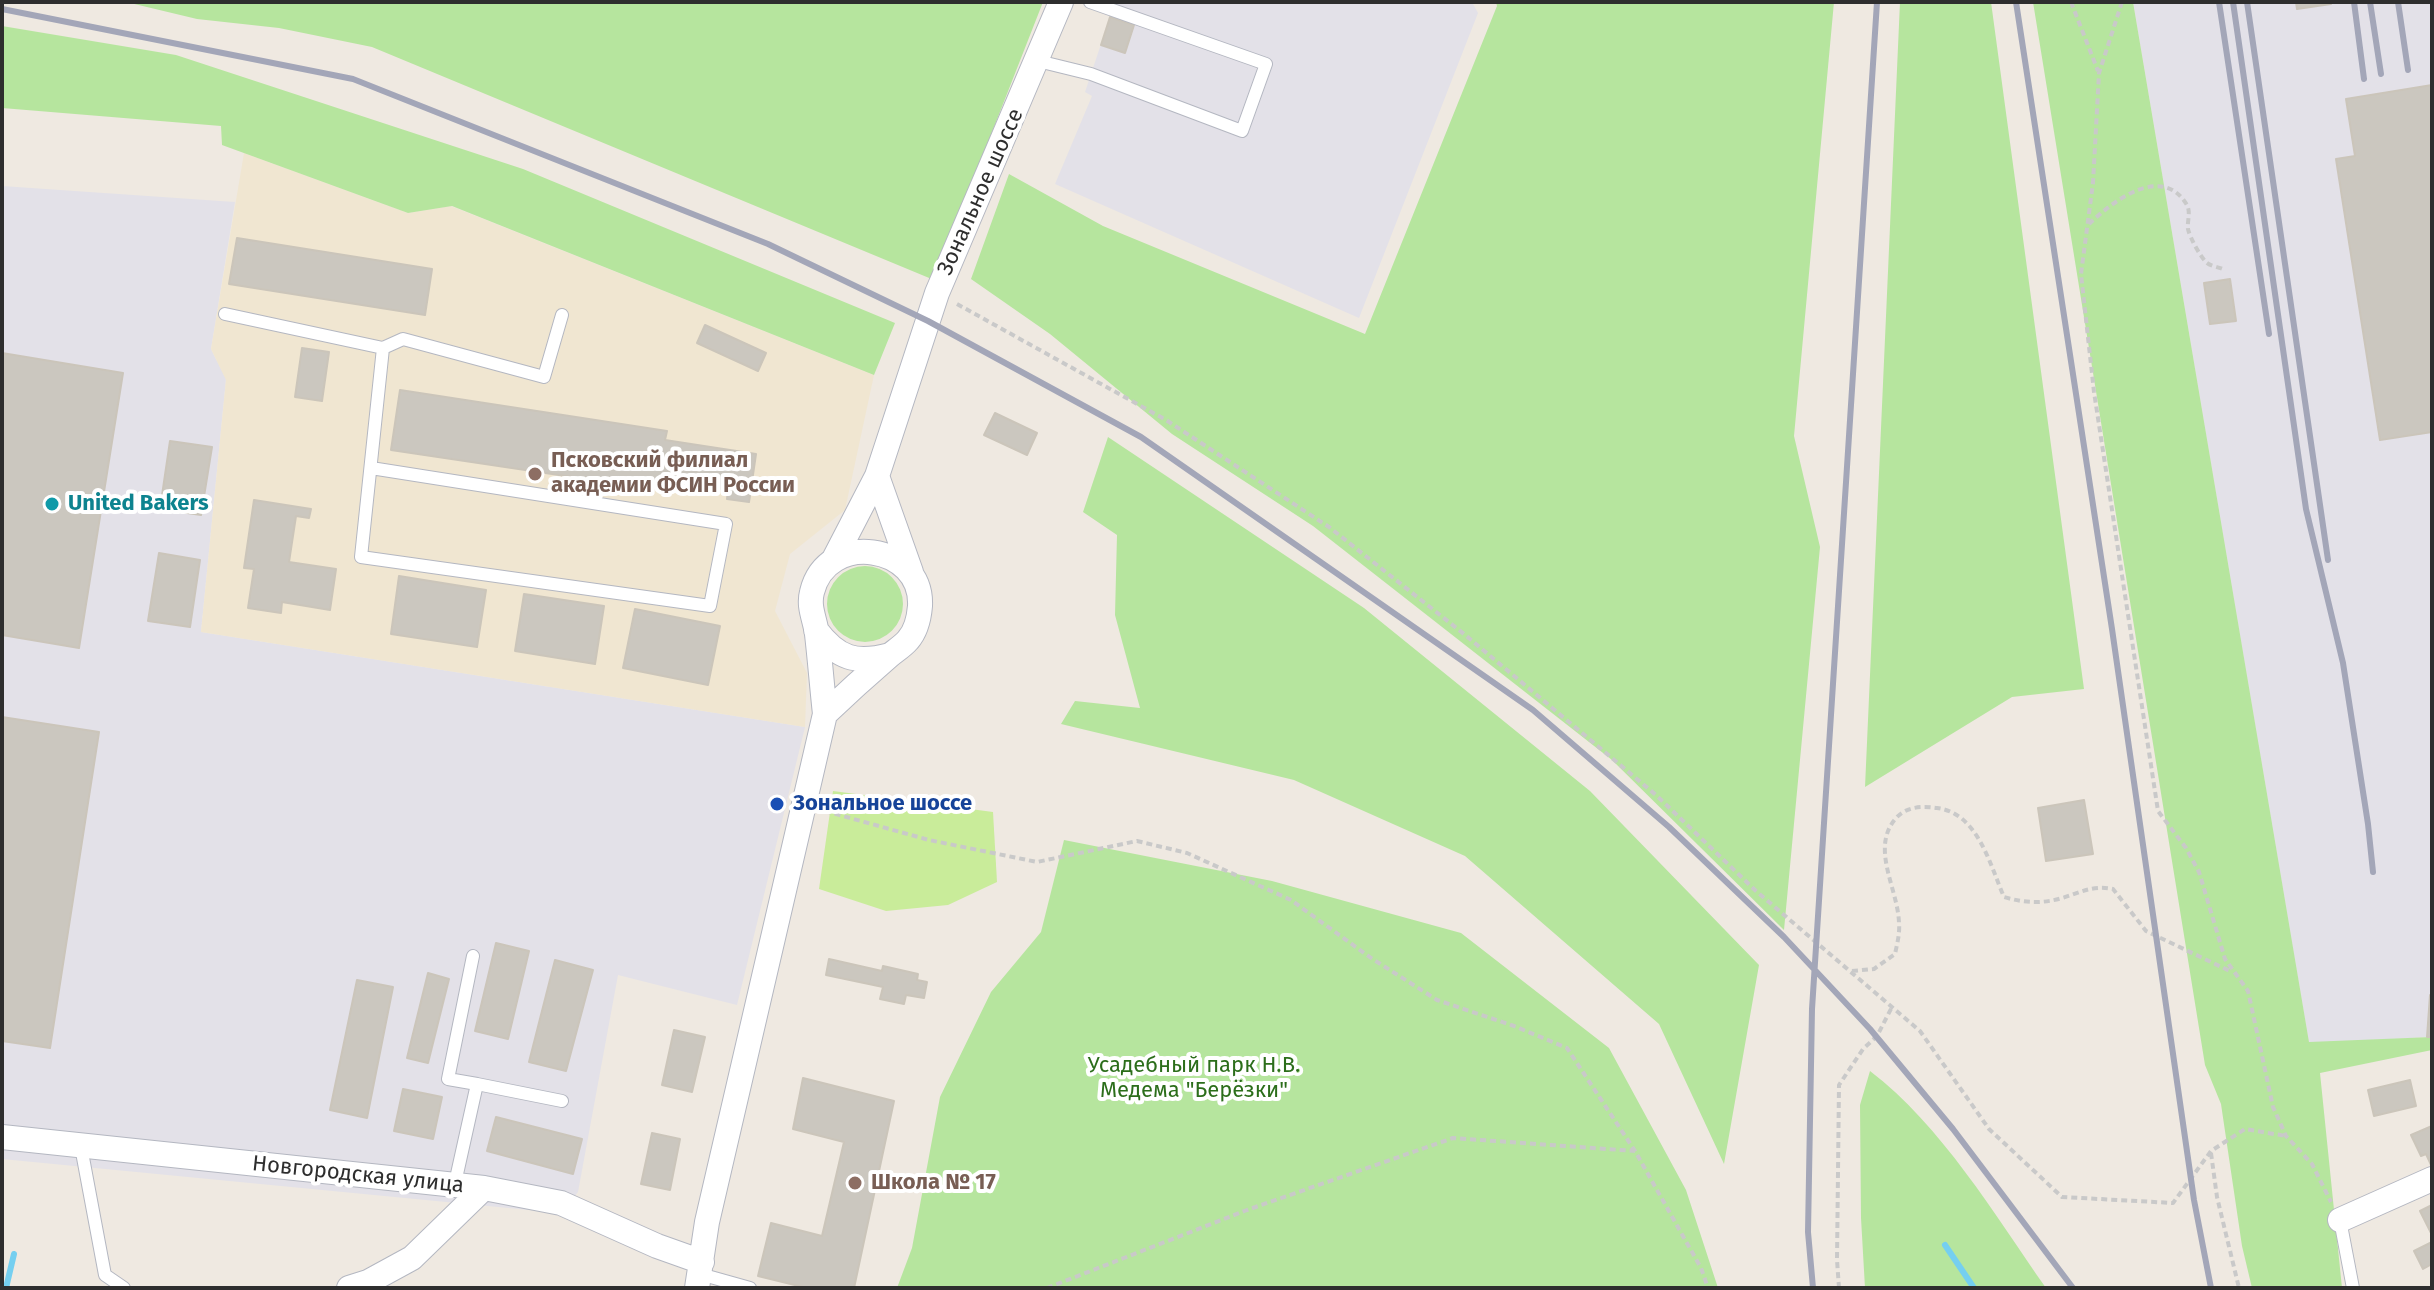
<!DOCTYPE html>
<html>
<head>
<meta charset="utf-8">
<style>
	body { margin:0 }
	#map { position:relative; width:2434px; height:1290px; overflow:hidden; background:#efe9e1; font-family:"Fira Sans",sans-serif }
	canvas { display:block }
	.frame { position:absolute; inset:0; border:4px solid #2e2e2e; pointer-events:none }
</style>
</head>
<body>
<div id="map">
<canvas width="2434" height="1290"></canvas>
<div class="frame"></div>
</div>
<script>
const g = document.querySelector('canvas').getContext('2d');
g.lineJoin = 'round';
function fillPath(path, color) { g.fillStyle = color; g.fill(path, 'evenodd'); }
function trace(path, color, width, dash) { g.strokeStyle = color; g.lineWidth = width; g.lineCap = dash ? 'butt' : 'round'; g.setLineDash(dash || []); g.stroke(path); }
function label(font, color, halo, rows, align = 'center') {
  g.font = font + ' "Fira Sans",sans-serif'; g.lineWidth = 8; g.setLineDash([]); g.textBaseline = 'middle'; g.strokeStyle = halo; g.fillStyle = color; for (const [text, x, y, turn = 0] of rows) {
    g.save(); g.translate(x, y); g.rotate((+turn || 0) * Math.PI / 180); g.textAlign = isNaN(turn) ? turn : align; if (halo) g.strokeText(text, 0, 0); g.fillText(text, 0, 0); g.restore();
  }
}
fillPath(new Path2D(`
	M1115,2h357l6,11 -119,305 -304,-134 37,-88 -7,-4z
	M2133,2h299v1035l-123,6z
	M2,186l233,16 -24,147 15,30 -25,253 604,95 -68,278 -119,-30 -40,217 -18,21 -558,-54z`), '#e3e1e8');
fillPath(new Path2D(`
	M244,153l164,60 43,-7 423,169 -29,135 -55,44 -15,57 32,62 -2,54 -604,-95 25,-252 -15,-31z`), '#f0e6d1');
fillPath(new Path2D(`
	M126,2h917l-109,278 -562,-233 -93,-19 -82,-9z
	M1496,2h338l-40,434 26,111 -36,383 -172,-170 -299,-234 -141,-92 -122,-100 -79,-55 38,-105 94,52 262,108 132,-328z
	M1900,2h91l93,687 -72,8 -147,90z
	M2033,2h100l176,1040 123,-5v13l-112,23 22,215h-90l-10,-42 -21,-142 -16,-39z
	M2,26l174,29 347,114 372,154 -21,52 -422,-169 -44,7 -186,-68 -1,-19 -219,-18z
	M1108,437l256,171 226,183 169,174 -35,199 -65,-140 -194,-168 -171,-76 -233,-56 14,-23 65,7 -25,-93 2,-80 -34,-23z
	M827 604a38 38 0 1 1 76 0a38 38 0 1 1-76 0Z
	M1064,840l208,41 189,52 148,115 77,142 32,98h-821l15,-40 28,-151 51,-105 50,-60z
	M1870,1071c71,54 125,144 176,217h-181l-4,-70 -1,-113z`), '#b6e59e');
fillPath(new Path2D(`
	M833,791l160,21 4,70 -49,23 -62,6 -67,-22z`), '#c9ec9a');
trace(new Path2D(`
	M1945,1245l29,43
	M6,1288l8,-34`), '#75cff0', 6);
const building = new Path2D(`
	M2296,2h35v2l-34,5z
	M1110,17l24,8 -9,28 -24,-8z
	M2432,85v347l-52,8 -44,-281 19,-3 -9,-57z
	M237,238l195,31 -7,46 -196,-31z
	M2230,279l6,42 -26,3 -6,-41z
	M705,325l61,28 -8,18 -61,-28z
	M302,348l27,4 -7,49 -27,-4z
	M2,353l121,20 -44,275 -77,-13z
	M400,390l267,41 -2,9 91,14 -7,48 -22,-3 1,-9 -53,-9 -1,6 -28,-5v6l-255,-38z
	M995,413l42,20 -10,22 -43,-20z
	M170,441l42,6 -11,68 -41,-6z
	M254,500l57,9 -2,9 -13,-2 -7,46 47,7 -6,41 -48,-8 -1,11 -33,-5 6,-39 -10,-1z
	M159,553l41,7 -10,67 -42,-6z
	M399,576l87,14 -9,57 -86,-13z
	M524,594l80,12 -9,58 -80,-13z
	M635,609l85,17 -12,59 -85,-17z
	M2,717l97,15 -49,316 -48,-7z
	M2084,800l9,54 -47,7 -8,-53z
	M496,943l33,8 -21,88 -33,-8z
	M829,959l53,12 1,-5 35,8 -1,6 10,2 -3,16 -18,-3 -2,9 -24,-5 3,-12 -57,-12z
	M555,960l38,10 -27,101 -37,-9z
	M428,973l21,6 -21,84 -21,-5z
	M357,980l36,7 -26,131 -37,-8z
	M2430,995h2v42h-5z
	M674,1030l31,7 -13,55 -30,-7z
	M803,1078l91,23 -40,187h-47l-49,-12 13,-53 51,13 22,-94 -51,-13z
	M2410,1080l6,26 -42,10 -6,-26z
	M403,1089l39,8 -9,42 -39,-8z
	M496,1117l86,22 -9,35 -86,-23z
	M2432,1126v41l-6,-13 -5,2 -10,-21z
	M652,1133l28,6 -10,51 -29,-6z
	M2432,1205v30l-12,-24z
	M2432,1242v22l-9,5 -9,-18z`);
fillPath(building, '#cbc7bf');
trace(building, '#cbc5ba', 2);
const lane = new Path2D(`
	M1038,61l53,13 151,57 24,-67 -176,-62
	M225,314l158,34 -22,209 349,49 16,-82 -355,-56
	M383,348l20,-9 141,38 18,-62
	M473,956l-25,123 29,5
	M81,1147l24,128 19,13
	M455,1183l22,-99 85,17
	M2340,1220l13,68
	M700,1274l50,14`);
const street = new Path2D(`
	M877,476l34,96
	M834,559l43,-83 60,-183 124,-291
	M816,630c22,29 40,34 74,25
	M2,1137l482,51 77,15 96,43 45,16
	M2340,1220l92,-41
	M349,1288l19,-6 44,-24 72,-70
	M697,1288l10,-66 118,-508c-3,-27 -5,-54 -8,-80 -2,-15 -9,-27 -5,-42 15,-62 111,-48 108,14 -1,12 -4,25 -12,34 -5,6 -13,11 -19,16 -22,19 -43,38 -64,58`);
trace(lane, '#b4b7c1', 14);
trace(street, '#b4b7c1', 26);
trace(new Path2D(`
	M2071,2l27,69
	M2122,2l-23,71 -6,110 -12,91 13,118 64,419 28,37 13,24 26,87 23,32 25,116 13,29 26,28 19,38
	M2089,224c24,-23 73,-61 98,-19 4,8 0,16 1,24 2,9 12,27 18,33 4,4 12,5 17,7
	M957,304l209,116 163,107 135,107 192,161 100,96 164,140 69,98 73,68 111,6 38,-52 34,-22 41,7
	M825,811l104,29 108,22 100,-21 50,12 104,47 80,58 66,42 77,26 53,22 68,103
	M1852,971l22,-2 21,-15c2,-10 5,-20 4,-31 -1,-35 -30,-76 -2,-106 11,-11 26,-11 40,-9 41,5 53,57 67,89 20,6 38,7 58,1 20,-6 30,-13 51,-9l33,42 86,41
	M2211,1153l6,44 22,91
	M1047,1288l200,-78 206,-72 182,13 66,117 7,20
	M1839,1288l-2,-28 2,-175 24,-36 14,-13 15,-29`), '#c9c9c9', 4, [6, 4]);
trace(lane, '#fff', 12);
trace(street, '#fff', 24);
trace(new Path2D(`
	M2016,2l96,627 82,571 17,88
	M2219,2l50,332
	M2233,2l73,507 37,154 25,161 5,48
	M2247,2l81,558
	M2354,2l10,77
	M2370,2l11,72
	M2398,2l10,68
	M2,9l351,70 415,165 160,77 213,116 392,273 136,117 115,110 86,92 83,100 120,159
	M1813,1288l-5,-56 4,-223 65,-1007`), '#a3a6b8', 6);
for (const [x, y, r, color] of [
	[535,474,8,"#8d6e63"],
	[52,504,8,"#0f9aa8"],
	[777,804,8,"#1a4fb4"],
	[855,1183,8,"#8d6e63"]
]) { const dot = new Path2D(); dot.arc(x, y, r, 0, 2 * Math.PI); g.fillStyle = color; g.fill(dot); trace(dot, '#fff', 3); }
label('22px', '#2e2e2e', '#fff', [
	["Зональное шоссе",981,192,-66],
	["Новгородская улица",358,1175,6]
]);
label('bold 22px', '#785e54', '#fff', [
	["Псковский филиал",551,461],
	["академии ФСИН России",551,486],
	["Школа № 17",871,1183]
], 'left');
label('bold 22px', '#0d838f', '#fff', [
	["United Bakers",68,504]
], 'left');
label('bold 22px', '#164399', '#fff', [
	["Зональное шоссе",793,804]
], 'left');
label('22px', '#2c6e1b', '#fff', [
	["Усадебный парк Н.В.",1194,1066],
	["Медема \"Берёзки\"",1194,1091]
]);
</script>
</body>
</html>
